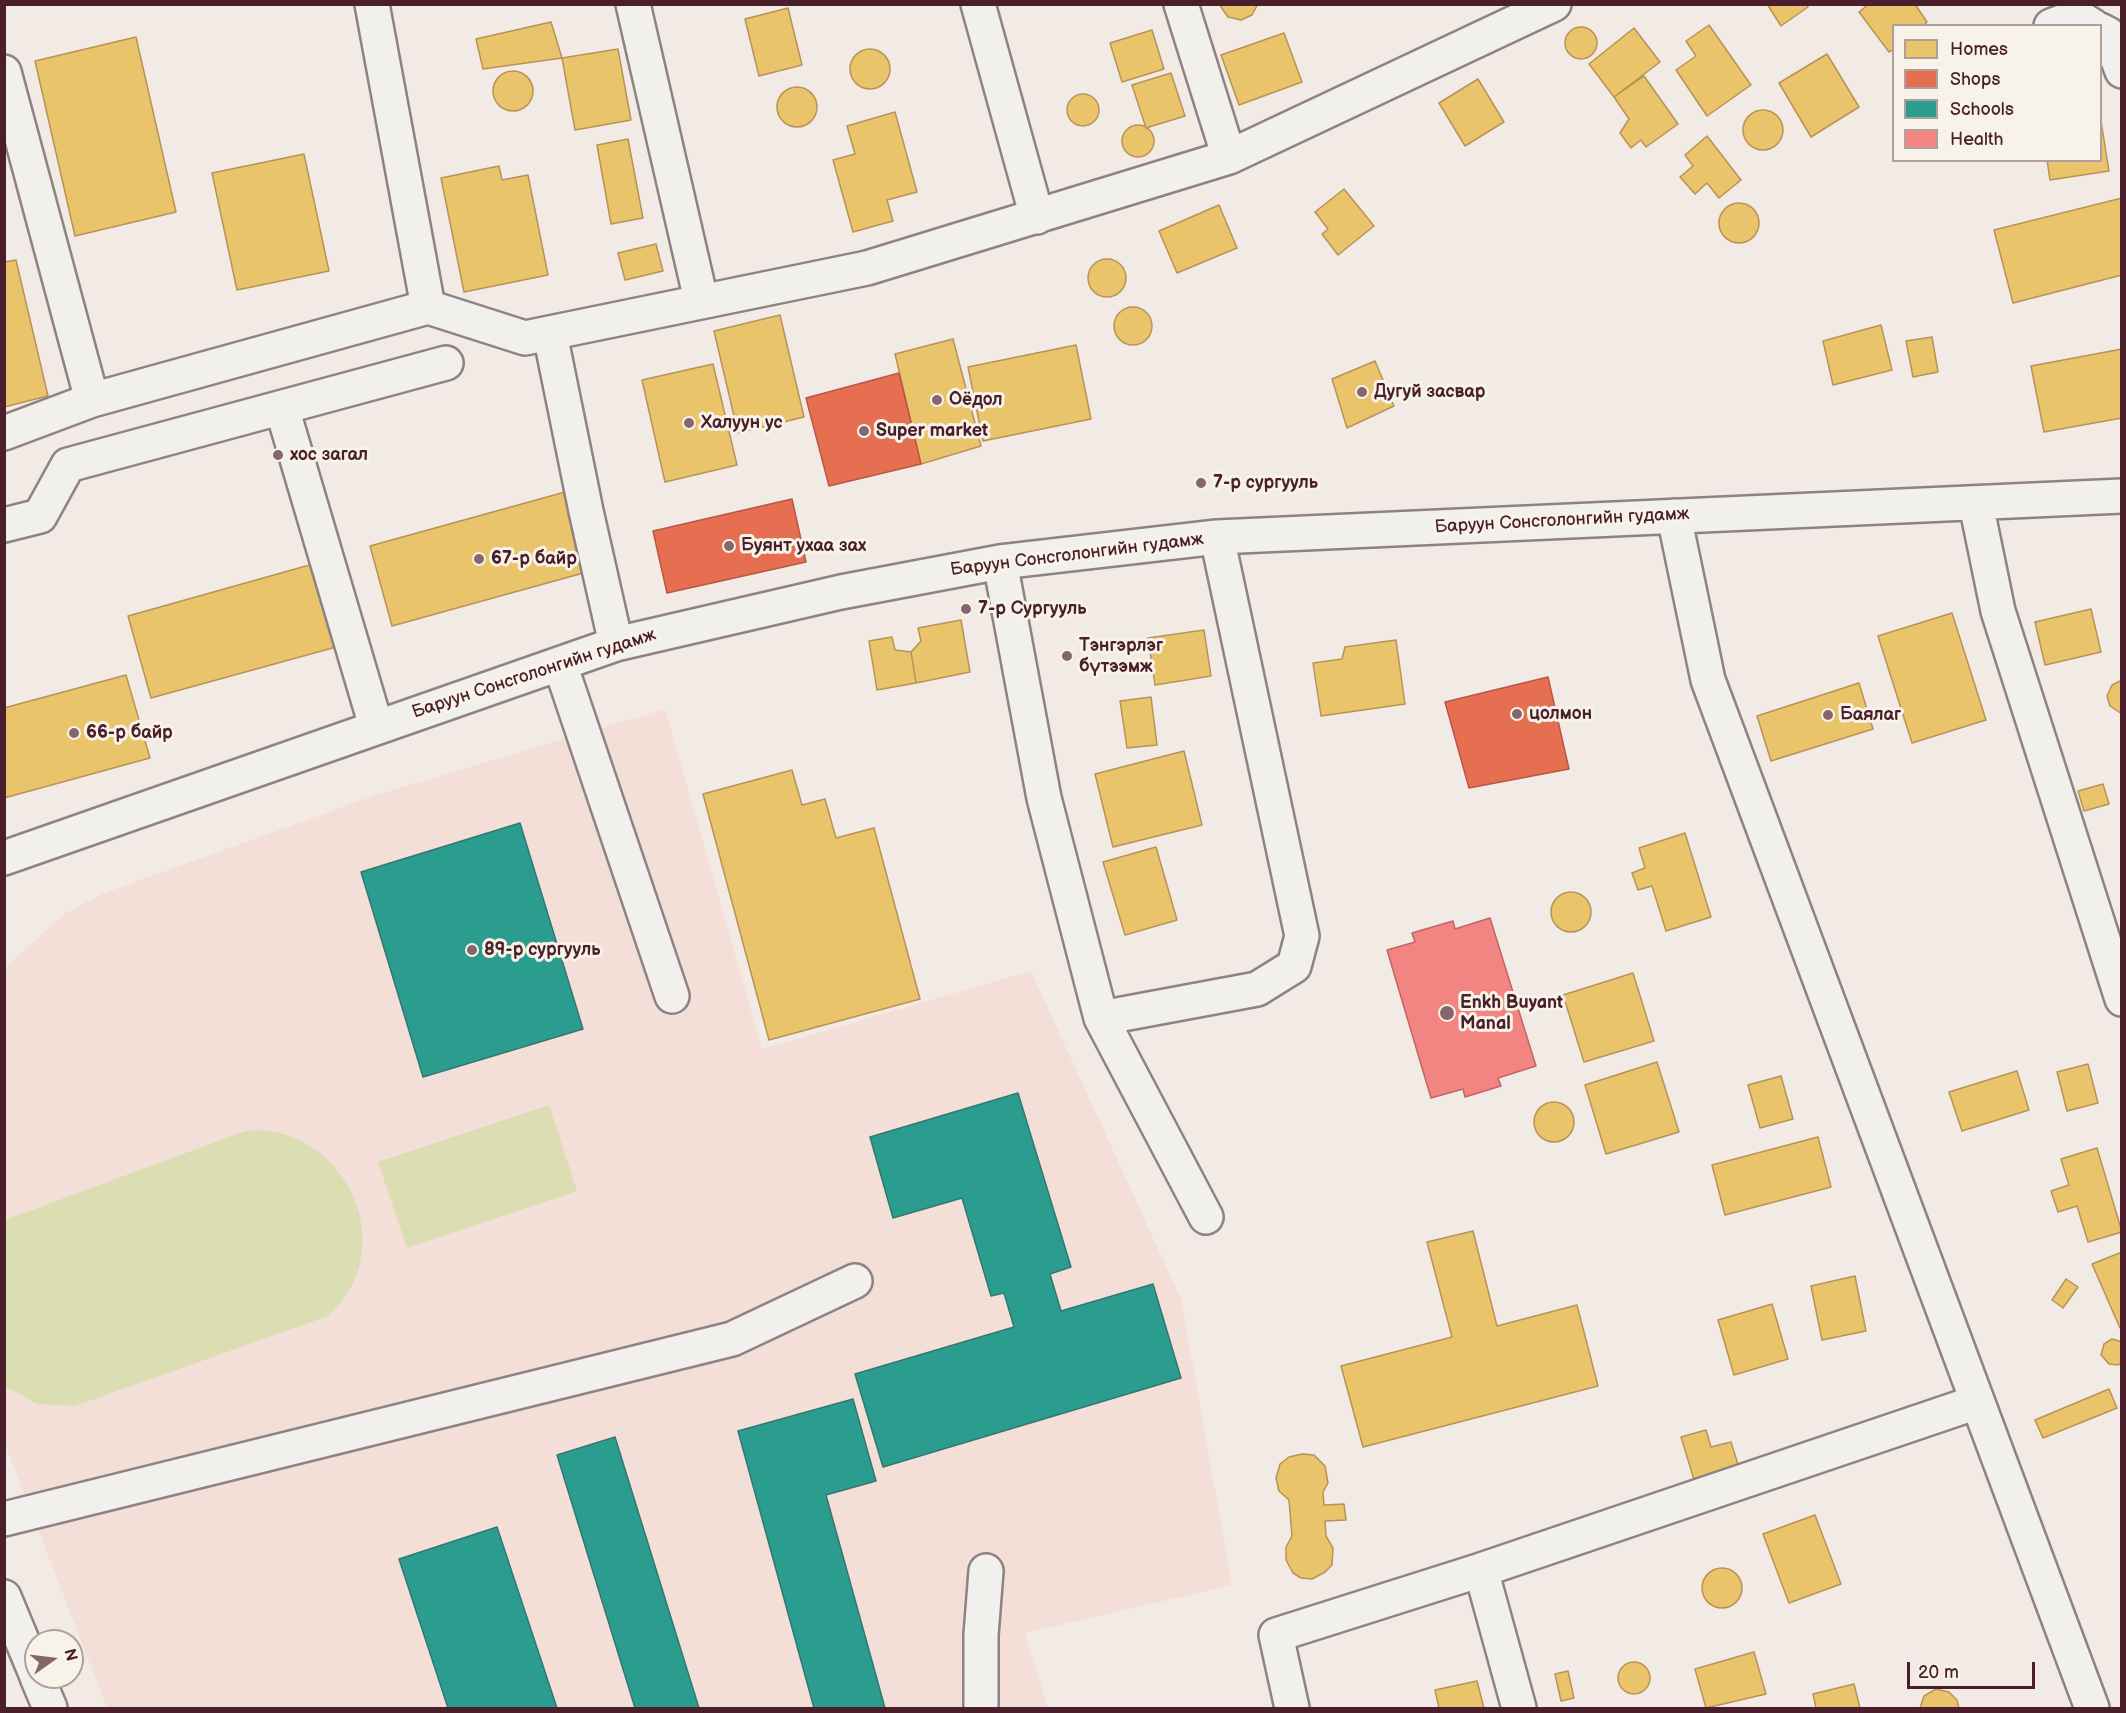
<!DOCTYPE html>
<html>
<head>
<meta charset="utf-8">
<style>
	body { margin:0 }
	#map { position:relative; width:2126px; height:1713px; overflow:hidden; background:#f2eae5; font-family:"Balsamiq Sans",sans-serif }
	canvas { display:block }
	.frame { position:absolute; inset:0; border:6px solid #4a1f2b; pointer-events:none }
	.legend { position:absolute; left:1892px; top:24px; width:210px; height:138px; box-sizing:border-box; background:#f7f3e8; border:2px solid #b29e9c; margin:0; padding:8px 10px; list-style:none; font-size:18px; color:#4a1f2b }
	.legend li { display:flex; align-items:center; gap:12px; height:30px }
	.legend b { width:30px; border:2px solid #b29e9c }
	.north { position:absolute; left:24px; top:1629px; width:60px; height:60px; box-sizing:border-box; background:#f7f3e8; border:2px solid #b29e9c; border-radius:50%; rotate:76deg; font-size:16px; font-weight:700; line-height:24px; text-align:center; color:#4a1f2b }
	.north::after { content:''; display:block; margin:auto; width:21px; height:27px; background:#85666c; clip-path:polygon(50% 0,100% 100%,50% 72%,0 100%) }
	.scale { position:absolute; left:1907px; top:1662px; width:128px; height:27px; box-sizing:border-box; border:3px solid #4a1f2b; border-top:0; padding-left:8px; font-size:18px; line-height:21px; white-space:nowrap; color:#4a1f2b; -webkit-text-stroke:4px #f7f3e8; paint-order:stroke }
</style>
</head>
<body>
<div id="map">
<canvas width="2126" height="1713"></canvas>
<div class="frame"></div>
<ul class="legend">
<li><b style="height:16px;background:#e9c46a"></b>Homes</li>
<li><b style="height:16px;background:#e76f51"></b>Shops</li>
<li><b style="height:16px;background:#2a9d8f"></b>Schools</li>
<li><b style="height:16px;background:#f28482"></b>Health</li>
</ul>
<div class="north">N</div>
<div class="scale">20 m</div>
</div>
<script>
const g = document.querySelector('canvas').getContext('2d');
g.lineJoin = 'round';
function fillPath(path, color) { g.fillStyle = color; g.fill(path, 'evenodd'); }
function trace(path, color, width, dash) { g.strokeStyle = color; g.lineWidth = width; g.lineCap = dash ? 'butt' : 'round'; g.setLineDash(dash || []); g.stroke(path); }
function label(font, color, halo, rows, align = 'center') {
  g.font = font + ' "Balsamiq Sans",sans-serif'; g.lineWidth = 6; g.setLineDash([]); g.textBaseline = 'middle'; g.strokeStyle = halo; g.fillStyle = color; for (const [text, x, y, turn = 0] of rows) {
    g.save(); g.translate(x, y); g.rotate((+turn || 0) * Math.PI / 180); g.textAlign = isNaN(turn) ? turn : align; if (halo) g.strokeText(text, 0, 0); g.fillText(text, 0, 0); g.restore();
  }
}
fillPath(new Path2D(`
	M665,709l97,340 269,-78 150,328 51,286 -207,48 23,75h-941l-102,-264v-476l59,-54 38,-20 274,-99z`), '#f3dfd8');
fillPath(new Path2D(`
	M549,1105l28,86 -170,57 -29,-86z
	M260,1130c92,6 140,123 68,186l-253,90 -38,-2 -32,-18v-166l240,-89z`), '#dadeb2');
const homes = new Path2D(`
	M1219,4h39l-6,11 -11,5 -13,-3z
	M1767,4h40l1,3 -27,19z
	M1869,4h46l12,18 -4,4h-29v23l-5,3 -30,-40z
	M788,8l14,57 -43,11 -14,-57z
	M551,22l11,36 -79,11 -7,-30z
	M1709,25l42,60 -44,31 -31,-46 20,-14 -10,-15z
	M1565 43a16 16 0 1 1 32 0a16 16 0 1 1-32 0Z
	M1634,28l26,34 -46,35 -25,-33z
	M1152,30l12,39 -42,13 -12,-39z
	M1284,33l18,49 -63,23 -18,-50z
	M136,37l40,175 -101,24 -40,-175z
	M618,49l13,71 -56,10 -13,-72z
	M850 69a20 20 0 1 1 40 0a20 20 0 1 1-40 0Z
	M1827,54l32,53 -48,30 -32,-54z
	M493 91a20 20 0 1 1 40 0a20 20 0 1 1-40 0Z
	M1171,73l14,43 -39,12 -14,-43z
	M1644,76l34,48 -32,23 -5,-7 -10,8 -11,-15 9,-14 -15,-22z
	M1478,79l26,43 -39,24 -26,-43z
	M777 107a20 20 0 1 1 40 0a20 20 0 1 1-40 0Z
	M1067 110a16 16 0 1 1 32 0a16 16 0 1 1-32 0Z
	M1743 130a20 20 0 1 1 40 0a20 20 0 1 1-40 0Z
	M895,112l22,80 -30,8 6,21 -40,11 -20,-72 22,-6 -8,-28z
	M2100,115l9,56 -59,9 -3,-20h53z
	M1122 141a16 16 0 1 1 32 0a16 16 0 1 1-32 0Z
	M1707,136l34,44 -22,18 -12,-15 -12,11 -15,-17 13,-11 -8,-11z
	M628,139l15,79 -32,6 -14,-79z
	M304,154l25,117 -92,19 -25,-117z
	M499,166l3,14 26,-5 20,100 -84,17 -23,-114z
	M1344,189l30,37 -36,29 -16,-21 6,-5 -13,-17z
	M2122,198v77l-109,28 -19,-73z
	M1719 223a20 20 0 1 1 40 0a20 20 0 1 1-40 0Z
	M1219,205l18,43 -60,25 -18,-42z
	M656,244l7,27 -38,9 -7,-27z
	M1088 278a19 19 0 1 1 38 0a19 19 0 1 1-38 0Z
	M16,260l32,136 -44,11v-145z
	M1114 326a19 19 0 1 1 38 0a19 19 0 1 1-38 0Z
	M780,315l24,102 -66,16 -24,-102z
	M1881,325l11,45 -59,15 -10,-44z
	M1932,337l6,35 -25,5 -7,-36z
	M953,339l28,107 -60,18 -26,-110z
	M1076,345l15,74 -108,22 -15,-74z
	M2122,349v69l-78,14 -13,-66z
	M1375,361l19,45 -47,22 -15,-49z
	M713,364l24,101 -72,17 -23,-102z
	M565,492l22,80 -195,54 -22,-80z
	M313,564l23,83 -185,51 -23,-82z
	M2091,609l10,43 -56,13 -10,-43z
	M1952,613l34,107 -74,23 -34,-107z
	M961,620l9,52 -54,11 -5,-31 10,-11 -3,-13z
	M1204,630l7,46 -56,9 -7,-47z
	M892,637l3,13 16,2 5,31 -39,7 -8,-49z
	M1396,640l9,64 -84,12 -8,-53 29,-4 3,-12z
	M126,675l24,83 -146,40v-90z
	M2122,680v34l-12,-8 -3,-10 5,-11z
	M1859,683l14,46 -102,32 -14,-45z
	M1151,697l6,48 -30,3 -7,-47z
	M1184,751l18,74 -89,22 -18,-73z
	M792,770l10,35 23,-6 11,39 38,-10 46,171 -151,41 -66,-246z
	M2103,784l6,20 -25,7 -6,-20z
	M1685,833l26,84 -45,14 -14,-45 -14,4 -6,-17 13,-5 -6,-20z
	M1156,847l21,73 -52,15 -22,-73z
	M1551 912a20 20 0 1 1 40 0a20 20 0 1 1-40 0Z
	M1633,973l21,68 -70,21 -21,-67z
	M1657,1062l22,70 -73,22 -21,-69z
	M2088,1064l10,39 -31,8 -10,-39z
	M2017,1071l12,39 -67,21 -13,-39z
	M1781,1076l12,43 -33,9 -12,-43z
	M1534 1122a20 20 0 1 1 40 0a20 20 0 1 1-40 0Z
	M1818,1137l13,50 -106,28 -13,-50z
	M2097,1148l25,84 -34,10 -11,-36 -19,6 -7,-21 18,-6 -8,-26z
	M1473,1231l24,95 80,-21 21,81 -235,61 -22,-81 111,-29 -25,-95z
	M2122,1252v76h-2l-28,-64z
	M1855,1276l11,55 -44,9 -11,-54z
	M2066,1279l12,8 -15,21 -11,-8z
	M1772,1304l16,55 -54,16 -16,-55z
	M2112,1339l10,3v21l-4,2 -9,-1 -8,-9 3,-11z
	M2109,1389l8,19 -74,30 -8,-18z
	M1706,1430l5,17 20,-5 9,29 -45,12 -14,-46z
	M1302,1454l12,1 11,11 3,17 -5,9 1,13 20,-1 2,16 -21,1 1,15 7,12 -1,17 -7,7 -13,7 -11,-1 -8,-5 -7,-13v-13l6,-11 -3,-36 -10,-9 -3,-13 4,-14 9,-7z
	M1815,1515l26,69 -52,19 -26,-69z
	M1702 1588a20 20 0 1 1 40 0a20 20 0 1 1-40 0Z
	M1754,1652l12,42 -60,14 -11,-39z
	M1618 1678a16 16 0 1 1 32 0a16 16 0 1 1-32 0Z
	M1568,1671l6,27 -13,3 -6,-27z
	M1477,1681l7,27h-45l-4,-18z
	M1854,1684l6,24h-44l-3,-14z
	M1936,1689l13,3 8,8 2,8h-39l4,-12z`);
fillPath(homes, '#e9c46a');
trace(homes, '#b99257', 1.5);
const shops = new Path2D(`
	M899,373l22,91 -92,22 -23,-88z
	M792,499l14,63 -139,31 -14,-62z
	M1548,677l21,92 -100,19 -24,-86z`);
fillPath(shops, '#e76f51');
trace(shops, '#b85746', 1.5);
const schools = new Path2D(`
	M520,823l63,206 -160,48 -62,-205z
	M1018,1093l53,174 -21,7 11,37 92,-27 28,94 -298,89 -28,-93 159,-47 -10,-34 -13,3 -29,-98 -69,20 -23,-81z
	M853,1399l23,82 -50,14 59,213h-71l-76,-277z
	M615,1437l84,271h-64l-78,-253z
	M497,1527l60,181h-109l-49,-149z`);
fillPath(schools, '#2a9d8f');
trace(schools, '#347771', 1.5);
const health = new Path2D(`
	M1490,918l46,148 -38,12 3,8 -36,11 -2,-8 -32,9 -44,-148 28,-8 -3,-9 41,-12 2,8z`);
fillPath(health, '#f28482');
trace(health, '#c06668', 1.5);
const minor = new Path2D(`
	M372,4l56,303
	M633,4l68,296
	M978,4l59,213
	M1181,4l48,153
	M2051,26l26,-10 16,10
	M2100,30l8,4 14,37
	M4,72l88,328
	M550,334l36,177 30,133
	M282,408l94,318
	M4,433l88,-33 336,-93 97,31 342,-70 362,-111 325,-153
	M1976,504l22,107 124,388
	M1674,516l34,164 384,1028
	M4,525l36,-9 28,-51 378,-102
	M1000,562l44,236 57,220 105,199
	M560,664l112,332
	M4,858l612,-214 225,-52 159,-30 217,-25 905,-41
	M1101,1018l156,-29 37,-23 8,-30 -85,-399
	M4,1519l728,-180 123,-58
	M4,1597l32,77
	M37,1677l13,31
	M981,1708v-73l5,-64
	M1292,1708l-16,-73 205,-65
	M1519,1708l-38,-138 496,-168`);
trace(minor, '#8e8282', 38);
trace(minor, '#f2f0ec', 33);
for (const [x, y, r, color] of [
	[1362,392,6,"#85666c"],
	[937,400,6,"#85666c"],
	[689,423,6,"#85666c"],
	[864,431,6,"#85666c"],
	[278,455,6,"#85666c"],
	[1201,483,6,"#85666c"],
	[729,546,6,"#85666c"],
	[479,559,6,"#85666c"],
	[966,609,6,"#85666c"],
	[1067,656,6,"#85666c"],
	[1517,714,6,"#85666c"],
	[1828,715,6,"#85666c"],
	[74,733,6,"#85666c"],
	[472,950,6,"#85666c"],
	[1447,1013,8,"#85666c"]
]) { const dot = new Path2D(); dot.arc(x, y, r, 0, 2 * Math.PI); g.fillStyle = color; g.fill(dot); trace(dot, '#f7f3e8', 2); }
label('bold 18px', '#4a1f2b', '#f7f3e8', [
	["Дугуй засвар",1374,392],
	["Оёдол",949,400],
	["Халуун ус",701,423],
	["Super market",876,431],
	["хос загал",290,455],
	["7-р сургууль",1213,483],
	["Буянт ухаа зах",741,546],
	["67-р байр",491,559],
	["7-р Сургууль",978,609],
	["Тэнгэрлэг",1079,646],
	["бүтээмж",1079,667],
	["цолмон",1529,714],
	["Баялаг",1840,715],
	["66-р байр",86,733],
	["89-р сургууль",484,950],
	["Enkh Buyant",1460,1003],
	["Manal",1460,1024]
], 'left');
label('18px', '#4a1f2b', '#f7f3e8', [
	["Баруун Сонсголонгийн гудамж",1562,521,-3],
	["Баруун Сонсголонгийн гудамж",1077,555,-7],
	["Баруун Сонсголонгийн гудамж",534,674,-18]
]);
</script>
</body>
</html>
